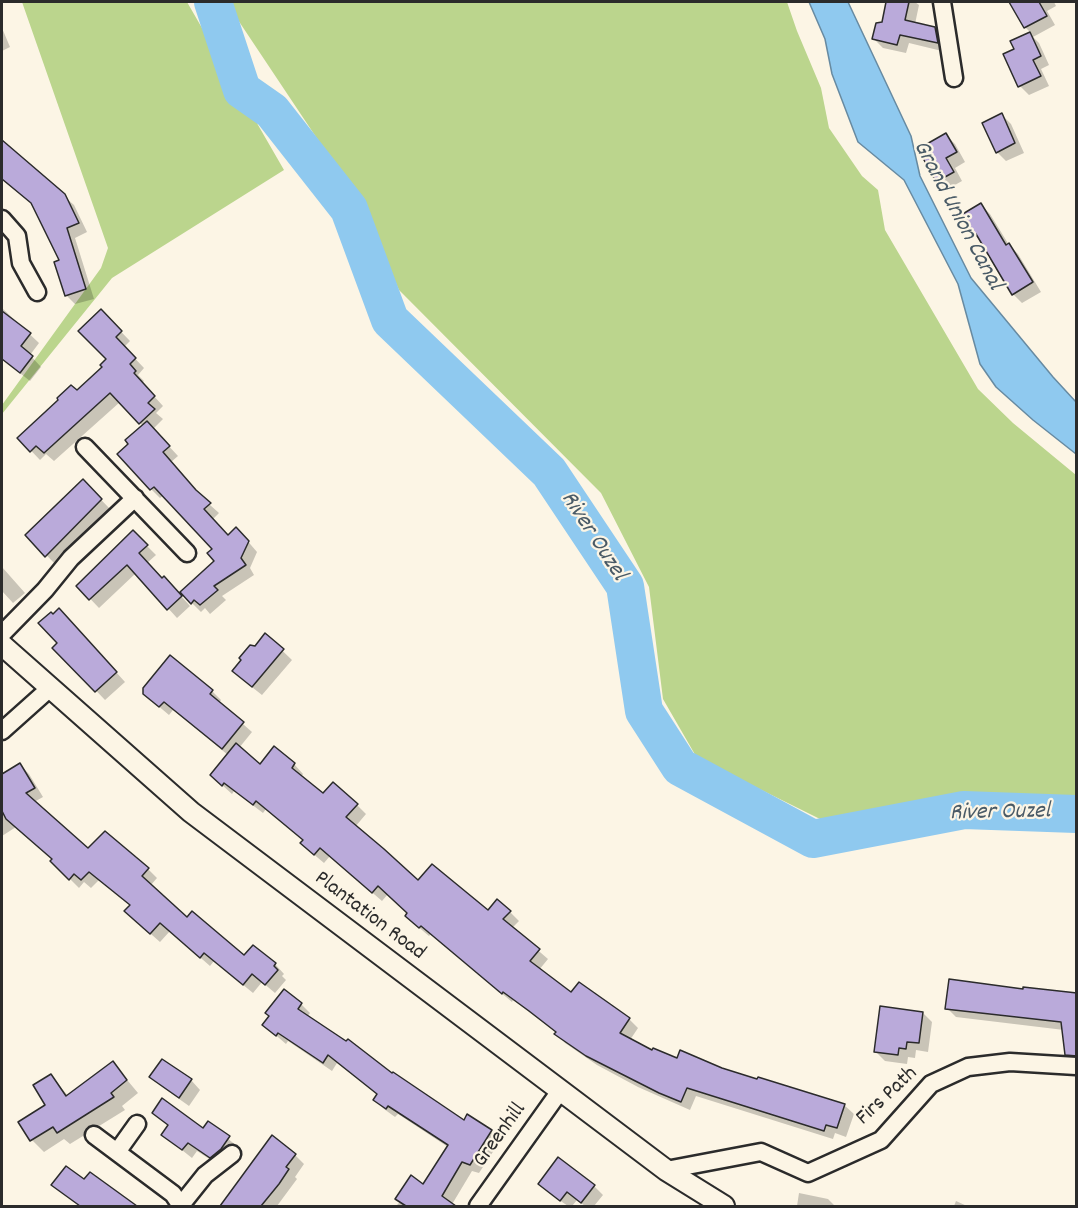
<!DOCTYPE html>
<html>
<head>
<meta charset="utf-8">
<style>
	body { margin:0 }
	#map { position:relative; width:1078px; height:1208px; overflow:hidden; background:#fcf5e5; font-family:Dekko,sans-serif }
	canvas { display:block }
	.frame { position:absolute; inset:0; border:3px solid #2b2b2b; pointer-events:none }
</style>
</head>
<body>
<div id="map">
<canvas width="1078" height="1208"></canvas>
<div class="frame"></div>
</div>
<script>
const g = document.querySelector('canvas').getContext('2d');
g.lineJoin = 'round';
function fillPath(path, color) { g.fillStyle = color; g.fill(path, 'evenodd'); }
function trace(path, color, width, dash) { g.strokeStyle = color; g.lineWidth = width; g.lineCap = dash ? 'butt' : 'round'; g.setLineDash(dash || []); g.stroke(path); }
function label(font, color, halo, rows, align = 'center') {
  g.font = font + ' Dekko,sans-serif'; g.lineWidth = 4.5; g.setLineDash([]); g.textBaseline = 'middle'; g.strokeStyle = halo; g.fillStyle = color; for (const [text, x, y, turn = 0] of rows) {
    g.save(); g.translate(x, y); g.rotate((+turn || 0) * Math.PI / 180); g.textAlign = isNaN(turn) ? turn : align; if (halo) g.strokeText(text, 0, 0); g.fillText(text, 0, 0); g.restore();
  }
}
fillPath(new Path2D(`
	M22,2h165l97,168 -172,108 -110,136v-9l99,-137 7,-20z
	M226,2h561l10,29 24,57 8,40 33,48 16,14 7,40 93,159 35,34 63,52v328l-109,-3 -145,20 -125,-62 -34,-59 -14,-112 -48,-94 -202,-203 -39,-87z`), '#bbd58d');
const water = new Path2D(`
	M809,2h39l63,134 9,40 51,102 82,99 23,25v52l-43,-34 -37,-33 -16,-23 -22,-80 -54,-104 -46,-38 -26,-68 -7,-35z`);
fillPath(water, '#8fc9ef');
trace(water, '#678aa1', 1.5);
fillPath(new Path2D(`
	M888,2h27l4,3 -4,19 20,4 9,10 2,14 -37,-9 -3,10 -23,-5 -9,-9 9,-16z
	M1011,2h43l2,4 -9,5 8,14 -22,12 6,6 10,22 -8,4 8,17 -20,9 -9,-9 -4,-36 -4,-8 19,-9 -6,-6z
	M2,28l8,19 -8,4z
	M1002,115l9,9 13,29 -18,8 -9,-9z
	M946,135l9,9 10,18 -10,6 7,13 -16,9 -9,-9z
	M2,142l72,63 13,27 -12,6 19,61 -19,5 -9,-9 -5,-34 -27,-56 -32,-25z
	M981,205l9,9 19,31 9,9 23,38 -19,11 -9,-9 -32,-53 -6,-6z
	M2,308l37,35 -9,12 11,12 -11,14 -28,-22z
	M101,311l29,30 -6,6 20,21 -6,7 6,6 -2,2 21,23 -7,7 7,6 -10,10 25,27 -7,6 29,34 19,17 -7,7 16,16 17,2 12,14 -7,16 4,7 -32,21 4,4 -16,14 -5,-6 -4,4 -9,-9 24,-42 -2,-12 -50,-54 -4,3 -9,-9 -8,-63 -23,-24 -66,59 -8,-7 -6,6 -21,-22 85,-71 4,-8z
	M83,481l27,28 -54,56 -29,-30z
	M133,532l23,23 -9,8 15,16 11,8 17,19 -13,12 -41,-45 -37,35 -21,-22z
	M2,567l23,26 -12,10 -11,-12z
	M68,619l57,63 -20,18 -21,-22z
	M266,635l26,25 -30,35 -19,-15 12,-32z
	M212,691l9,9 -2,3 33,29 -13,16 21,18 34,-2 9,10 -2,3 23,18 33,10 9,9 -11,13 63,55 70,30h22l9,9 -7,7 36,31 -9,11 33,24 57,25 9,9 -8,12 23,12 25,7 44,10 122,36 10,9 -8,23 -11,-4 -2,6 -137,-43 -6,14 -52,-23 -41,-22 -32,-22 -8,-10 -44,-33 -1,2 -81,-68 -2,2 -13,-11 -7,-11 -21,-20 -6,7 -52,-45 -6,7 -13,-11 -7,-12 -38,-31 -3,4 -29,-22 -2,3 -11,-10 7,-29 -55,-45 -4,5 -25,-21z
	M20,765l9,9 14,23 -9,5 54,48 60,19 9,9 -7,8 37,33 57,38 31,7 9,10 -2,2 4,4 -11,13 -13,-11 -9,11 -39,-32 -4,5 -40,-35 -10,11 -25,-22 -4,-14 -32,-26 -8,8 -7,-6 -5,6 -27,-27 1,-2 -37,-32 -14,9v-52l1,-2 -1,-6z
	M1024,991l52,3v63l-10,-8 -2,-19 -108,-13 -9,-9z
	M301,1004l9,9 -3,4 85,59 72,46 4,-5 23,15 9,9 -21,32 -7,-2 -21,35h-55l4,-4 23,-16 25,-39 -50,-33 -3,3 -11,-8 -9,-9 3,-5 -41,-32 -5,8 -44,-30 -2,3 -22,-19z
	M923,1013l9,9 -4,30 -12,-2 -1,8 -7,-1 -1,7 -22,-3 -9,-9z
	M113,1063l25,30 -16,13 3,4 -55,34 -6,-5 -20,13 -12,-12 -12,-18 27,-17 4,-30 17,21z
	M151,1077l40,3 9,10 -11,16 -28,-20z
	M154,1113l50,17 5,-7 29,24 -8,11 -10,8 -23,-15 -5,7 -29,-23 6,-9z
	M295,1155l9,9 -9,13 2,2 -20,27h-55l15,-17z
	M90,1174l42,32h-53l-26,-21 32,-4z
	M594,1186l9,9 -9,11h-9l-8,-6 -5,6h-4l-19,-13z
	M799,1193l29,6 7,7h-38z
	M956,1201l11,5h-13z`), '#0003');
trace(new Path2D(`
	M213,2l29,88 30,21 77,98 41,111 159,152 76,114 19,125 36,56 133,72 151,-29 112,4`), '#8fc9ef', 38);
const building = new Path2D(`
	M886,2h23l-4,18 30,7 3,16 -38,-8 -3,10 -25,-6 4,-16 6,-1z
	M1009,2h30l8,14 -23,12z
	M1030,32l11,24 -8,4 8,16 -23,11 -15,-33 11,-5 -4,-8z
	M1002,113l13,30 -19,10 -14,-30z
	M946,133l11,19 -11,6 8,14 -18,10 -18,-33z
	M2,140l63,54 14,29 -12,5 19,61 -21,7 -11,-34 5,-2 -28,-57 -29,-24z
	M981,203l25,42 3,-2 24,39 -21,13 -36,-61 -2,1 -13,-20z
	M101,309l21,22 -6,6 20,21 -6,6 6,7 -2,2 21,23 -7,7 7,6 -16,15 -29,-31 -66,60 -8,-7 -6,6 -13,-14 41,-38 -1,-2 14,-13 6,5 25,-23 -2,-2 6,-6 -28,-28z
	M2,311l29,22 -10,13 12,10 -13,17 -18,-14z
	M147,421l23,25 -7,6 33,38 15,13 -7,6 24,26 8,-8 13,14 -8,17 5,7 -32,21 4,4 -18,15 -6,-5 -3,4 -11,-12 34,-31 -7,-8 5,-4 -58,-62 -4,3 -33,-36 11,-10 -3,-4z
	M83,479l19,20 -57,58 -20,-22z
	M133,530l15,15 -9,8 23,25 2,-2 18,20 -15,14 -40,-45 -38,35 -13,-14z
	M59,608l58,64 -22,20 -43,-44 5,-5 -19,-20 13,-11 2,2z
	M265,633l19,16 -32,38 -20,-16 9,-11 -2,-2 11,-13 5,1z
	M170,655l43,35 -3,4 34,28 -22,27 -58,-47 -5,5 -16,-13v-6z
	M236,743l24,21 14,-18 21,17 -3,5 31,25 10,-11 25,22 -12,13 38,32 34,31 14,-16 56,46 9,-11 14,12 -8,8 37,30 -10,12 41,31 8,-10 51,36 -10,15 32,17 1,-2 24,10 3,-8 42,18 35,11 1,-2 87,27 -8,24 -11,-3 -2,6 -137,-43 -6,14 -22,-9 -73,-37 -32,-22 2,-2 -27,-21 -26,-19 -1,2 -81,-68 -2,2 -14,-12 2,-3 -29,-27 -6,7 -52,-45 -6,7 -14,-12 3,-3 -47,-39 -3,4 -29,-22 -2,3 -12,-11z
	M20,763l15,25 -9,5 62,55 17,-17 44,37 -7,8 45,41 5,-6 52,44 9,-10 23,18 -2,3 4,4 -13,15 -13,-11 -9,11 -39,-32 -4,5 -40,-35 -10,11 -26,-23 6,-6 -41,-33 -8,8 -7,-6 -5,6 -19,-19 2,-2 -46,-40 -4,-8v-37z
	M949,979l74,10v-2l54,6v63l-12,-1 -4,-33 -116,-13z
	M284,989l18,14 -4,6 48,32 2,-2 44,34 1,-1 71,48 3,-6 25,16 -22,35 -8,-3 -20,34 14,10h-50l-11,-7 16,-24 12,9 25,-39 -60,-39 -2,3 -13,-9 4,-6 -49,-39 -5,8 -45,-30 -2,3 -14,-11 7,-9 -4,-3z
	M880,1006l43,6 -4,31 -12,-1 -1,7 -7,-1 -1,7 -24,-3z
	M162,1059l30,20 -13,19 -30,-21z
	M113,1061l14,19 -16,13 3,4 -57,36 -4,-6 -23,14 -12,-19 27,-17 -12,-20 18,-11 15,22z
	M162,1098l41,30 5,-7 22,15 -9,13 -11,9 -22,-15 -6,7 -21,-15 7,-10 -16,-12z
	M272,1135l24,19 -10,13 3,2 -10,15 -18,22h-41z
	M558,1157l37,28 -14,18 -14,-11 -7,9 -22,-17z
	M66,1166l18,13 6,-7 47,34h-57l-29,-21z`);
fillPath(building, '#baaada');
trace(building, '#2b2b2b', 1.5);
const minor = new Path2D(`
	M942,2l12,76
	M2,219l15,17 4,27 16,29
	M85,447l102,106
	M2,634l43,-44 26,-32 64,-60
	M2,731l47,-42
	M94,1135l79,59 8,12
	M117,1152l20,-28
	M666,1170l95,-18 47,21 73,-33 50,-56 37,-17 42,-5 66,4
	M181,1205l24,-30 27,-21
	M478,1206l82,-115`);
const tertiary = new Path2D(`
	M2,645l189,167 475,358 58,36`);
trace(minor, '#2b2b2b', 21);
trace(tertiary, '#2b2b2b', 24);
trace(minor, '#fcf5e5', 16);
trace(tertiary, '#fcf5e5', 20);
label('22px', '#2b2b2b', '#fcf5e5', [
	["Plantation Road",369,917,37],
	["Firs Path",888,1097,-43],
	["Greenhill",501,1136,-54]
]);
label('italic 24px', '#495a66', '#fcf5e5', [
	["Grand Union Canal",956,216,62],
	["River Ouzel",592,537,57],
	["River Ouzel",1000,814,-1]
]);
</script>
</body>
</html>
